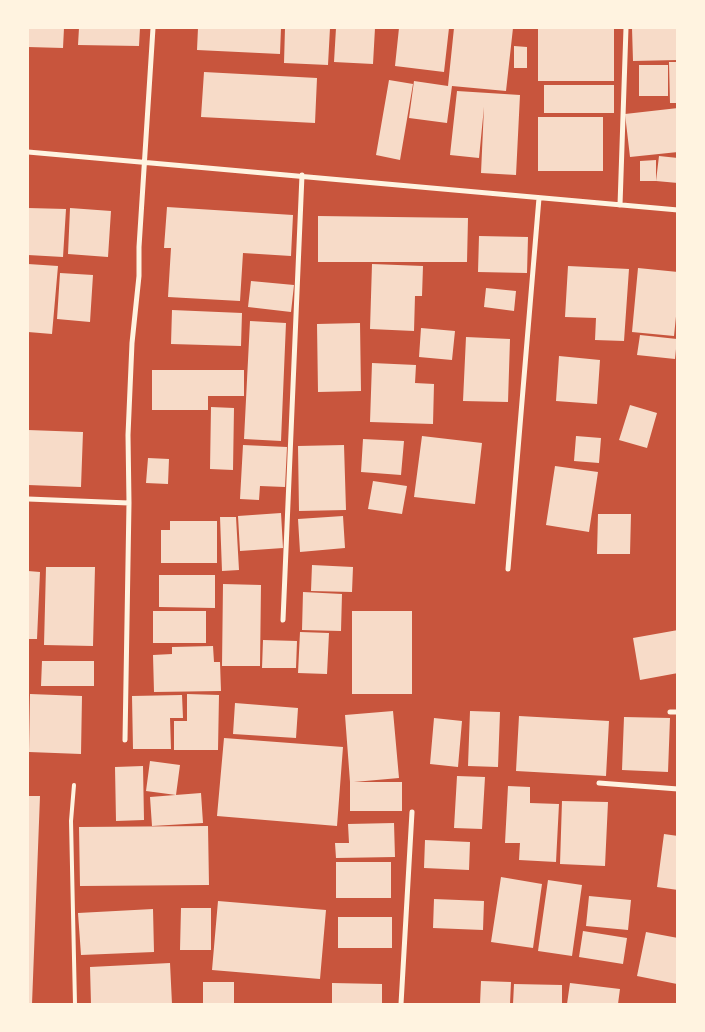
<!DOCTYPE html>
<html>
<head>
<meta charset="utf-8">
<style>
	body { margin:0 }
	#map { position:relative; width:705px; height:1032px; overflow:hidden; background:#c8553d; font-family:Karla,sans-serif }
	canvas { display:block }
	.frame { position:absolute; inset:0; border:29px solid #fff3e0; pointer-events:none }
</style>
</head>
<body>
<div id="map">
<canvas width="705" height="1032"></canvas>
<div class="frame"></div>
</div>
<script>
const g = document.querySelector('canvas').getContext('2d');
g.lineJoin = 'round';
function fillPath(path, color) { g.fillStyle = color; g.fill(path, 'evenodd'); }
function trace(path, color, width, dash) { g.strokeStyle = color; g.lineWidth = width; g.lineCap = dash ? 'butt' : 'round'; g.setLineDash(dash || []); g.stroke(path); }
fillPath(new Path2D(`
	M28,28h36l-1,20 -35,-1z
	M79,28h61l-1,18 -61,-1z
	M198,28h83l-1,26 -83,-4z
	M285,28h45l-2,37 -44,-2z
	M336,28h39l-2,36 -39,-2z
	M399,28h50l-5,44 -49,-6z
	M454,28h59l-7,63 -54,-5 -5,37 -38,-5 5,-37 34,5z
	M538,28h76v53h-76z
	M632,28h46v32l-45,1z
	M514,46l13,1v21h-13z
	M669,62h9v41h-8z
	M639,65h29v31h-29z
	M204,72l113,6 -2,45 -114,-6z
	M389,80l24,4 -13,76 -24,-5z
	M544,85h70v28h-70z
	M457,91l63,4 -4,80 -35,-2 3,-66 -5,51 -29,-3z
	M678,108v44l-48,5 -5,-43z
	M538,117h65v54h-65z
	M659,156l19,2v25l-22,-2z
	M656,160v21h-16v-20z
	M167,207l126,8 -2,41 -48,-3 -3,48 -72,-4 3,-49h-7z
	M28,208l38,1 -3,48 -35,-2z
	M70,208l41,3 -3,46 -40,-3z
	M318,216l150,2 -1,44h-149z
	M479,236l49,1 -1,36 -49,-1z
	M28,264l30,2 -6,68 -24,-2z
	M372,264l51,2 -1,30h-7l-1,35 -44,-2z
	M568,266l61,3 -5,72 -29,-1 1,-22 -31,-1z
	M638,268l40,4v25l-4,39 -42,-4z
	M60,273l33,2 -3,47 -33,-3z
	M251,281l43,4 -3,27 -43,-5z
	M486,288l30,3 -2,20 -30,-4z
	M172,310l70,3 -1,33 -70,-2z
	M250,321l36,2 -5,118 -37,-2z
	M360,323l1,68 -43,1 -1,-68z
	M421,328l34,3 -3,29 -33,-3z
	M640,335l37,4 -2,20 -38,-4z
	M466,337l44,2 -2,63 -45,-1z
	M559,356l41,4 -3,44 -41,-3z
	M372,363l44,2 -1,18 19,1 -1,40 -63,-2z
	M152,370h92v26h-36v14h-56z
	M630,405l27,8 -10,35 -28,-8z
	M211,407l23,1 -1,62 -23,-1z
	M28,430l55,2 -2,55 -53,-2z
	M422,436l60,7 -7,61 -61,-7z
	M576,436l25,2 -2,25 -25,-2z
	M363,439l41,2 -3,34 -40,-3z
	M243,445l44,2 -2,40 -25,-1 -1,14 -19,-1z
	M344,445l2,65 -47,1 -1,-65z
	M148,458l21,1 -1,25 -22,-1z
	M555,466l43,6 -9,60 -43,-7z
	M373,481l34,5 -5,28 -34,-5z
	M281,513l2,35 -43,3 -2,-35z
	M598,514h33l-1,40h-33z
	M343,516l2,32 -45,4 -2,-33z
	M220,517h16l3,53 -17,1z
	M170,521h47v42h-56v-33h9z
	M312,565l41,2 -1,25 -41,-1z
	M46,567h49l-2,79 -49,-1z
	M28,571l12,1 -3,67h-9z
	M159,575h56v33l-56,-1z
	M223,584l38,1 -1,81h-38z
	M303,592l39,2 -1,37 -39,-1z
	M153,611h53v32h-53z
	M352,611h60v83h-60z
	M678,630v43l-38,7 -7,-42z
	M300,632l29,1 -2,41 -29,-1z
	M263,640l34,1 -1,27h-34z
	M213,646l1,16h6l1,29 -67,1 -1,-37 19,-1v-7z
	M42,661h52v25h-53z
	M30,694l52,2 -1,58 -52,-2z
	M187,694l32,1 -1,55h-44v-29h13z
	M182,695l1,23h-13l1,31h-38l-1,-53z
	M235,703l63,5 -2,30 -63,-4z
	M393,711l6,67 -45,4h48v29h-52v-29l-5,-67z
	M470,711l30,1 -2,55 -30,-1z
	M519,716l90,5 -3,55 -90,-5z
	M624,717l46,1 -2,54 -46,-2z
	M434,718l28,3 -4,46 -28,-3z
	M224,738l119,9 -6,79 -120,-10z
	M150,761l30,4 -4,30 -30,-4z
	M143,766l1,54 -28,1 -1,-54z
	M457,776l28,1 -3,52 -28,-1z
	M508,786l22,1v16l29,1 -3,58 -37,-2 1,-17h-15z
	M201,793l2,30 -51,3 -2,-29z
	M28,796h12l-8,208h-4z
	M562,801l46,1 -3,64 -45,-2z
	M394,823l1,34 -59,1 -1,-15h14l-1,-19z
	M208,826l1,59 -129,1 -1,-59z
	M664,834l14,2v54l-21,-3z
	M425,840l45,2 -1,28 -45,-2z
	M336,862h55v36h-55z
	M501,877l41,7 -9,64 -42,-6z
	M548,880l34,5 -10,71 -34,-5z
	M589,896l42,4 -3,30 -42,-4z
	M434,899l50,2 -1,29 -50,-2z
	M218,901l108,9 -6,69 -108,-9z
	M181,908h30v42h-31z
	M153,909l1,43 -73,3 -3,-42z
	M338,917h54v31h-54z
	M583,931l44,7 -4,26 -44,-7z
	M646,932l32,6 -1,46 -40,-8z
	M170,963l2,41h-81l-1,-37z
	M481,981l30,1 -1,22h-30z
	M203,982h31v22h-31z
	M332,983l50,1v20h-50z
	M570,983l50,6 -2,15h-51z
	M514,984l48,1v19h-49z`), '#f7dbc8');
trace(new Path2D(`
	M74,785l-3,36 4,183`), '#fff3e0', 4);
trace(new Path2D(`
	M28,152l650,58
	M620,205l6,-177
	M28,499l101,4
	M508,569l31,-371
	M283,620l19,-445
	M670,712h8
	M125,740l4,-237 -1,-68 4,-92 7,-67v-29l14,-219
	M599,783l79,6
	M401,1004l11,-192`), '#fff3e0', 5);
</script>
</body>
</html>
